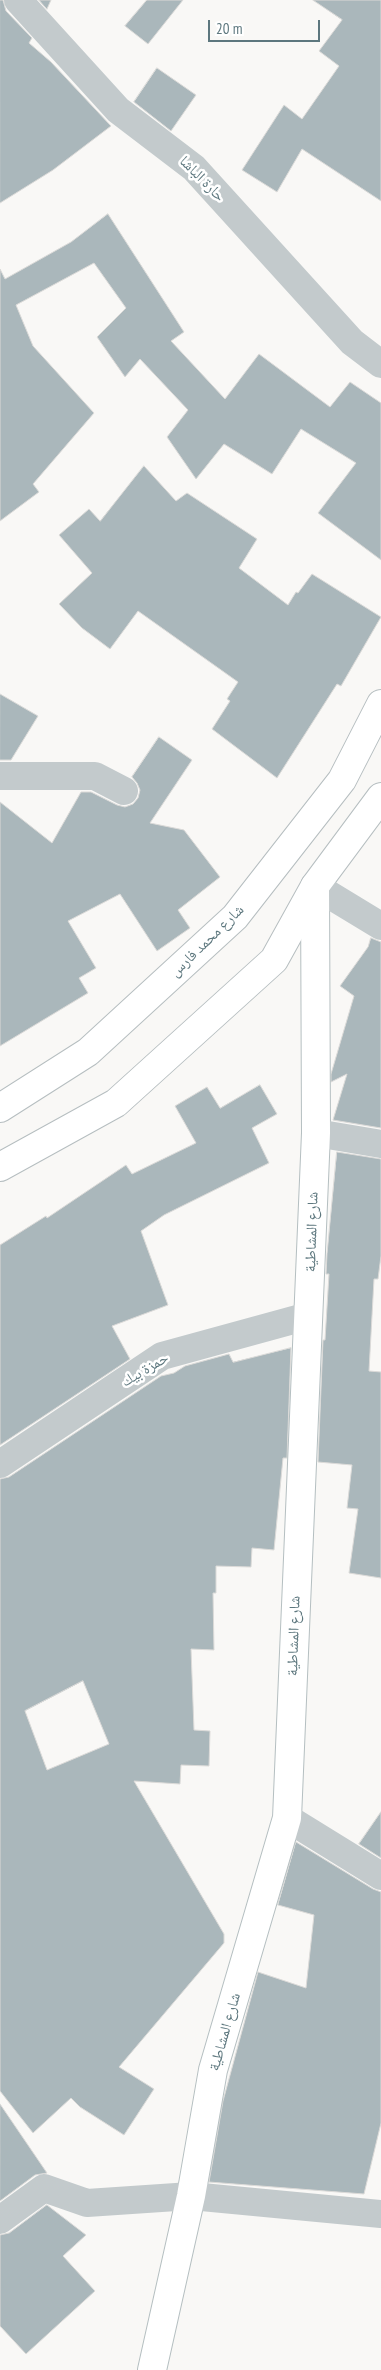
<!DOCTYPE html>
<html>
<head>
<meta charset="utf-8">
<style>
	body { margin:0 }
	#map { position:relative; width:381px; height:2370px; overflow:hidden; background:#f9f8f6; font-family:"PT Sans Narrow",sans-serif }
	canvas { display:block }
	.scale { position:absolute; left:208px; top:20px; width:112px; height:22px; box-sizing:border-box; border:2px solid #5d777e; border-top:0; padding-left:6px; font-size:15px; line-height:18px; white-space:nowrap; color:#5d777e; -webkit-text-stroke:4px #fff; paint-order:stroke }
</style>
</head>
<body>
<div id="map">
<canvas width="381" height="2370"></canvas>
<div class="scale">20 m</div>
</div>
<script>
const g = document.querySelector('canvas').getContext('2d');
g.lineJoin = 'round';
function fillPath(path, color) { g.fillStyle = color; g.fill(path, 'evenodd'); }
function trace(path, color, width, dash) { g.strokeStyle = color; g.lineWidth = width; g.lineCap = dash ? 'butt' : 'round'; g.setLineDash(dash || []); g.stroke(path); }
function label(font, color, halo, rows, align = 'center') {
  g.font = font + ' "PT Sans Narrow","Noto Naskh Arabic",sans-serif'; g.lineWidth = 5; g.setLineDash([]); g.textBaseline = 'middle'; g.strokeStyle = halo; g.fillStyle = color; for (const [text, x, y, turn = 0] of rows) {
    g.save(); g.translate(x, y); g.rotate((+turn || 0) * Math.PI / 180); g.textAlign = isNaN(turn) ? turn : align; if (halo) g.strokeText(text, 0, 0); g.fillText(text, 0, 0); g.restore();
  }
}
const building = new Path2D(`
	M0,0h3l3,11 26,27 -3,5 22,19 60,64 -58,44 -53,33z
	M39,0h12l-4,9z
	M147,0h36l-35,44 -23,-18z
	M313,0h68v201l-79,-52 -25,43 -35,-22 42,-65 18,14 37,-53 -20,-15 23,-31z
	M157,68l39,27 -25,36 -37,-29z
	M108,214l76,118 -13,9 54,58 34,-45 71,53 20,-25 31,21v157l-63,-47 38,-50 -55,-34 -29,45 -48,-30 -28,35 -29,-42 21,-27 -48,-51 -15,18 -28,-40 29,-29 -32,-45 -78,42 17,41 61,67 -61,71 6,8 -39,29v-252l5,10 66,-37z
	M144,466l32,35 11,-8 70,46 -18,29 49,37 8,-13 2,1 14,-19 69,43 -40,69 -4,-2 -60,94 -65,-49 18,-28 -3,-2 11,-17 -100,-71 -28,38 -28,-21 -23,-24 33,-31 -33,-38 30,-26 11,12z
	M0,694l38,22 -27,44h-11z
	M159,737l33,23 -42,63 34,7 36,47 -42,33 12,18 -33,23 -37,-57 -52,27 28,47 -17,10 9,15 -88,53v-244l52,41 29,-51h10l26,13 8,2 8,-3 5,-6 2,-8 -3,-7 -5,-6z
	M371,938l10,4v186l-48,-8 14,-46 -16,8v-8l23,-78 -14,-10 28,-39z
	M260,1085l17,29 -25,14 17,35 -105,52 -23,16 27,74 -56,21 18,33 -130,86v-200l46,-29 1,2 79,-53 6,9 64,-31 -21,-37 32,-19 13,21z
	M337,1152l44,7v97l-3,23h-4l-5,92 12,1v206l-32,-5 9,-64 -11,-1 5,-43 -34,-3 5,-122h2l4,-66h-3l1,-20z
	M291,1348l-4,110h-4l-9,92 -22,-2 -1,19 -35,-1v27h-3l1,57 -23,-1 3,81 16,1 -1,35 -28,-1 -1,19 -46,-3 90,153v9l-105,124 35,22 -30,46 -44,-28 -9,-9 -38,35 -33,-42v-612l9,-2 152,-101 13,-3 11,-7 44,-12 4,8zM83,1681l26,63 -62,26 -22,-59z
	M381,1812v46l-22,-14z
	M296,1842l77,47 8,3v231l-17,71 -155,-12 14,-81 35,-129 48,16 8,-73 -36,-10z
	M0,2104l47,69 -12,2 -35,26z
	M47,2205l39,30 -23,21 32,35 -69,63 -26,-28v-91l9,-2z`);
fillPath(building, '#aab7bb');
trace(building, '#dbdad8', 1);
const secondary = new Path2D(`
	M152,2370l39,-174 22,-126 74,-252 29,-685 -1,-247`);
const primary = new Path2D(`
	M0,1108l88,-56 147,-135 107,-137 39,-76
	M0,1167l116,-64 158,-143 41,-74 66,-89`);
trace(secondary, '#b5bfc1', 30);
trace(primary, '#b6bec0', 30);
trace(new Path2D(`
	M18,0l100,110 76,58 158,174 29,22
	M0,776h95l29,15
	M315,886l66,40
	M316,1133l65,11
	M0,1464l162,-108 146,-40
	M287,1818l94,58
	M0,2220l44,-32 43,15 104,-7 190,18`), '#c3cacc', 28);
trace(secondary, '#fff', 28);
trace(primary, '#fff', 28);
label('15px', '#5d777e', '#fff', [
	["حارة الباشا",202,179,45],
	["شارع محمد فارس",207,941,-44],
	["شارع المشاطية",312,1232,-88],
	["حمزة بيك",145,1370,-31],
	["شارع المشاطية",294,1636,-88],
	["شارع المشاطية",225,2032,-74]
]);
</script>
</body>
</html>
